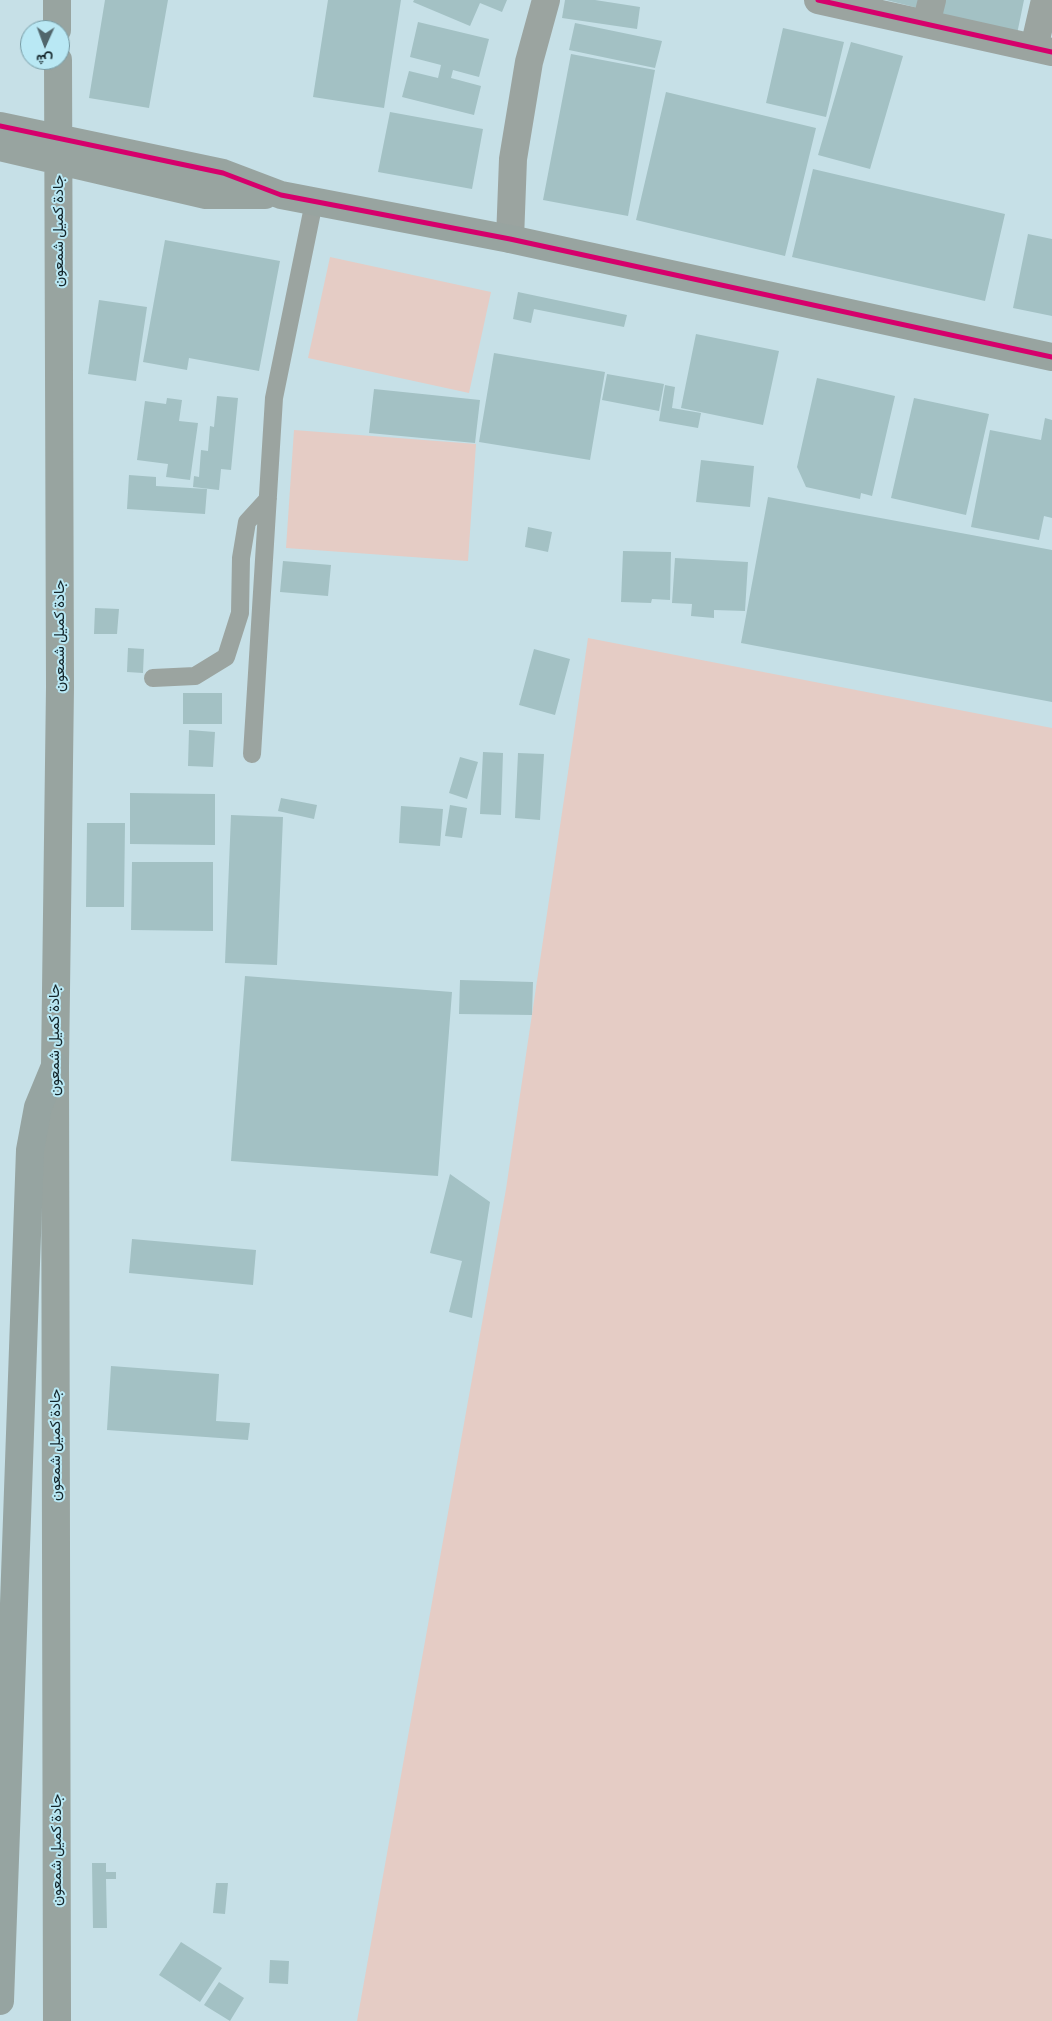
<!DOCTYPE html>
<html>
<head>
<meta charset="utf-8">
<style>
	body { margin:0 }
	#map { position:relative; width:1052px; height:2021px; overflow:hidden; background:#c6e0e7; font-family:"Zilla Slab",Vazirmatn,serif }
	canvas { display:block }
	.north { position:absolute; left:20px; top:20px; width:50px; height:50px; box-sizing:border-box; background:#b9e8f4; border:1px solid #769aa3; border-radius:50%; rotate:182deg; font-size:14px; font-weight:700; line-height:20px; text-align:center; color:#122429 }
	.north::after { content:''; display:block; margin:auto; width:18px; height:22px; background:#51666c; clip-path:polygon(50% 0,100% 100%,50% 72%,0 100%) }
</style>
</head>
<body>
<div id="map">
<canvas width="1052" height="2021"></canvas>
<div class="north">ش</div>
</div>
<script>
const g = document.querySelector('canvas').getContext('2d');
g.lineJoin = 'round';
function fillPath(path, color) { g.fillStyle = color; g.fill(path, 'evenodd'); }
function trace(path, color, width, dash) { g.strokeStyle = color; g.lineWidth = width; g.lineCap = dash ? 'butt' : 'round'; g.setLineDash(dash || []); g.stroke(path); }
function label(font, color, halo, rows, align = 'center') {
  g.font = font + ' "Zilla Slab",Vazirmatn,serif'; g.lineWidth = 4; g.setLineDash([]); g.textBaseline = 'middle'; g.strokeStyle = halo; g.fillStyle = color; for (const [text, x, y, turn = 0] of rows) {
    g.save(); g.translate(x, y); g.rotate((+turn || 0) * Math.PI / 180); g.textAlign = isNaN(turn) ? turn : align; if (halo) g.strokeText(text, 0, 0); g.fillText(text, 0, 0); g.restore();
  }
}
fillPath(new Path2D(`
	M330,257l161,35 -22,101 -161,-35z
	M294,430l182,14 -8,117 -182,-13z
	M588,638l464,90v1293h-695l149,-832z`), '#e5ccc5');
fillPath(new Path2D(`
	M105,0h63l-19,108 -60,-10z
	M328,0h73l-17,108 -71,-11z
	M414,0h93l-5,12 -22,-9 -10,23 -57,-24z
	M565,0h30l45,7 -3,22 -75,-11z
	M886,0h34l-2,8z
	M944,0h80l-7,34 -76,-17z
	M418,22l71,17 -10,38 -26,-7 -2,8 30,8 -7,29 -72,-18 7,-26 29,7 3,-13 -31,-8z
	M575,23l87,18 -7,27 -86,-18z
	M783,28l61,14 -18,75 -60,-14z
	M851,42l52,14 -33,113 -52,-14z
	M571,54l84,16 -27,146 -85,-16z
	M666,92l150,36 -31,128 -149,-36z
	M390,112l93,17 -11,60 -94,-17z
	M813,169l192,45 -20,87 -193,-44z
	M1028,234l24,5v77l-39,-8z
	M165,240l115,21 -21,110 -70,-13 -2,12 -44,-8z
	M518,292l109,23 -3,12 -90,-18 -3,14 -18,-4z
	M99,300l48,7 -11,74 -48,-7z
	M696,334l83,17 -16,74 -82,-17z
	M494,353l111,19 -15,88 -111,-18z
	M607,374l57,10 -5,27 -57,-11z
	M817,378l78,18 -23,100 -11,-3 -1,6 -54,-12 -9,-20z
	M665,385l10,2 -3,21 29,5 -3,15 -39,-7z
	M374,389l106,11 -5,43 -106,-10z
	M217,396l21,2 -7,72 -10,-1 -2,21 -26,-3 1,-11 5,1 2,-27 7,1 2,-25 4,1z
	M167,398l15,2 -3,21 19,2 -8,57 -24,-3 2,-13 -31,-4 8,-59 21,3z
	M914,398l75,16 -23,101 -75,-17z
	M1045,418l7,2v98l-8,-2 -5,24 -68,-13 19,-97 51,10z
	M701,460l53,6 -4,41 -54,-5z
	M129,475l27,2v9l51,3 -2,25 -78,-5z
	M768,497l284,53v152l-311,-59z
	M528,527l24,5 -4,20 -23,-5z
	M623,551l48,1 -1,48 -18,-1 -1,4 -30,-1z
	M675,558l73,4 -3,49 -31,-1v8l-23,-2 1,-12 -20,-1z
	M283,561l48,4 -3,31 -48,-4z
	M95,608l24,1 -2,25h-23z
	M128,648l16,1 -1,24 -16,-1z
	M534,649l36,10 -15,56 -36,-10z
	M183,693h39v31h-39z
	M189,730l26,2 -2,35 -25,-1z
	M483,752l20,1 -2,62 -21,-1z
	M518,753l26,1 -4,66 -25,-2z
	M460,757l18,5 -11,37 -18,-6z
	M130,793l85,1v51l-85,-1z
	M281,798l36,7 -3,14 -36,-8z
	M450,805l17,3 -5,30 -17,-2z
	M401,806l42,3 -3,37 -41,-3z
	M231,815l52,2 -6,148 -52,-2z
	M87,823h38l-1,84h-38z
	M132,862h81v69l-82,-1z
	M245,976l207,16 -14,184 -207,-15z
	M460,980l73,2 -1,33 -73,-1z
	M450,1174l40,28 -18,116 -23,-6 13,-51 -32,-8z
	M132,1239l124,11 -3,35 -124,-12z
	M111,1366l108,8 -3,47 34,2 -2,17 -141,-10z
	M92,1863h14v9h10v7h-10l1,49h-14z
	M216,1883h12l-3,31 -12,-1z
	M181,1942l41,26 -22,34 -41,-27z
	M270,1960l19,1 -1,23 -19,-1z
	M219,1982l25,16 -14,23 -26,-16z`), '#a3c1c4');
trace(new Path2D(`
	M153,678l42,-2 31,-19 14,-44 1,-55 6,-36 21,-23
	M252,754l22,-356 40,-196`), '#9ba4a0', 18);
trace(new Path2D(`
	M818,0l234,52
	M926,24l6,-24
	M1034,48l11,-48
	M510,239l3,-80 16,-97 17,-62`), '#9ba4a0', 28);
trace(new Path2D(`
	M57,0v30
	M0,126l223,47 58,22 229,44 542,118
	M0,147l206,48h59
	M57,2021l-2,-955 5,-379 -2,-627`), '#98a4a0', 28);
trace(new Path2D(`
	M0,2001l30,-851 8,-43 17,-41`), '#96a4a1', 28);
trace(new Path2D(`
	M818,0l234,52
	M0,126l223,47 58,22 229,44 542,118`), '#d6006c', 5);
label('15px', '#122429', '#b9e8f4', [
	["جادة كميل شمعون",59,231,-90],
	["جادة كميل شمعون",60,636,-90],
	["جادة كميل شمعون",55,1040,-90],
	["جادة كميل شمعون",56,1445,-90],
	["جادة كميل شمعون",57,1850,-90]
]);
</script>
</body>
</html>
